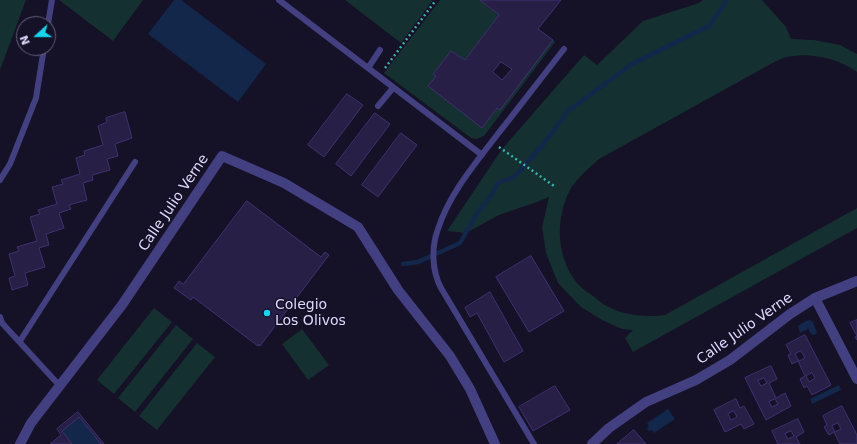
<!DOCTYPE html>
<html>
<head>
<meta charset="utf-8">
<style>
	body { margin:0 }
	#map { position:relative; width:857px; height:444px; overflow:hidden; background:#151127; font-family:"DejaVu Sans",sans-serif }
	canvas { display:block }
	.north { position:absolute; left:16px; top:16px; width:40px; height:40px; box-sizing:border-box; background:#151127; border:1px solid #65617c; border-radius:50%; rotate:249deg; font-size:11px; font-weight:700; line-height:16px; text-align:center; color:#dedafc }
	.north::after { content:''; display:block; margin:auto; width:14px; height:18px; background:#13d6ef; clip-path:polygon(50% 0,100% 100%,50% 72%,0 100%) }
</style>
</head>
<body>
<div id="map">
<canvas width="857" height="444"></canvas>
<div class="north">N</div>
</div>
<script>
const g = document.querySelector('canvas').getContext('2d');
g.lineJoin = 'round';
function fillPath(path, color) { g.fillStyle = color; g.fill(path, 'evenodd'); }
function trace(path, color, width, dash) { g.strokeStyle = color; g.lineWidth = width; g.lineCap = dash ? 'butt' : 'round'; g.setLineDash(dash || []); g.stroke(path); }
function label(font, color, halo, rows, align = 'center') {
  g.font = font + ' "DejaVu Sans",sans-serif'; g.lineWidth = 3; g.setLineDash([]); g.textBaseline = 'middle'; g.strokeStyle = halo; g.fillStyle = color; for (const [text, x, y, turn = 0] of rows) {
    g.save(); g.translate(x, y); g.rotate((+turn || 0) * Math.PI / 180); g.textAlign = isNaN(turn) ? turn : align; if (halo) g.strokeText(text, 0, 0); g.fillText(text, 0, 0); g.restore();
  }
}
fillPath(new Path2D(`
	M0,0h26l-26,70z
	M59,0h84l-30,41z
	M345,0h88l-32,43z
	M440,0h40l19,15 -34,45 -14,-9 -18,23 3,2 -8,10 54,41 71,-87 2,2 -71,94 -7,3 -6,-1 -87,-65z
	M703,0h59l24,27 5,12 23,1 26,5 17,9v18c-19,-14 -51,-21 -74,-14 -5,2 -10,5 -14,7l-170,94c-10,9 -22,19 -29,31 -15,29 -14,66 7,93 4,5 11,9 16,13 5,4 12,10 18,12 16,8 36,9 54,7l192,-107v20l-224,124 -8,-14 8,-8 -11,-1 -20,-9 -21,-13 -23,-24 -12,-30 -4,-26 7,-30 -12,5 -38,13 -33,18 -19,-2 55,-82 82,-94 13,10 46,-44 56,-18z
	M154,308l18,14 -58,72 -17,-14z
	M176,325l17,14 -58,73 -17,-14z
	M302,329l27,36 -21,15 -26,-36z
	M197,343l18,14 -58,73 -18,-14z`), '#153030');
fillPath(new Path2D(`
	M174,0h7l85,64 -28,38 -90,-68z
	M810,320l3,2 4,11 -3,2 -3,-1 -3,-5 -8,4 -2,-7 8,-5z
	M839,385l2,5 -29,14 -2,-5z
	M668,409l7,10 -21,14 -2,-3 -3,1 -2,-2 2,-3 -2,-3z
	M79,417l22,27h-29l-10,-13z`), '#12274a');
trace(new Path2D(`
	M403,264l15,-2 42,-19 16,-28 16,-21 6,-11 16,-6 31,-35 23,-31 64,-47 77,-38 14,-20 3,-6`), '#12274a', 4.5);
const building = new Path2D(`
	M480,0h81l-23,29 15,11 -53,70 -3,-2 -15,20 -54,-42 8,-10 -3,-2 18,-23 14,9 34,-45zM501,62l11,7 -10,11 -9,-8z
	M347,94l16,11 -39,52 -16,-12z
	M125,112l7,26 -17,6 3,12 -11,3 3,11 -18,5 1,5 -10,3 4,17 -18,5 2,4 -12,4 5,15 -18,6 3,11 -10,3 6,19 -20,6 3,12 -16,5 -3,-12 6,-2 -6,-22 10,-3 -2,-4 20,-6 -7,-24 10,-3 -2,-4 19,-6 -5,-17 11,-3 -2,-4 19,-6 -4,-16 9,-3 -1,-4 19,-6 -5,-19 9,-4 -1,-4z
	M375,113l15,11 -39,52 -15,-12z
	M401,133l16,12 -39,52 -16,-12z
	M247,201l74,56 4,-5 4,3 -69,91 -1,-2 -1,2 -65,-49 -2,3 -17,-12 5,-7 4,3z
	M531,256l33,55 -35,21 -33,-55z
	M490,292l33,59 -19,11 -27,-49 -7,4 -5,-9z
	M857,320v20l-2,-3 2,-1 -7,-13z
	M805,335l26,50 -19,10 -5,-9 -3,2 -4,-9 5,-3 -7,-15 -6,3 -4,-9 3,-1 -5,-9zM801,351l4,7 -6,3 -4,-7zM812,373l3,5 -6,4 -3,-6z
	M771,366l6,13 -8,4 7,15 9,-5 6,13 -25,14 -21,-42zM764,378l3,5 -6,3 -3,-5zM775,399l3,5 -6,3 -3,-5z
	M555,386l15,24 -37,21 -14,-24z
	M736,399l4,9 4,-2 10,18 -10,5 -3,-5 -16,8 -11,-22zM734,411l3,6 -6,3 -3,-6z
	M842,406l15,29v9h-17l-6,-12 -5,3 -5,-8 3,-2 -4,-9zM838,423l3,6 -6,3 -3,-6z
	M78,412l26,32h-3l-22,-27 -17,14 10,13h-22l11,-9 -4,-6z
	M798,419l6,13 -8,5 4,7h-22l-6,-13zM791,431l3,5 -6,3 -3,-5z
	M634,430l12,14h-29z`);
fillPath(building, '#271f46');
trace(building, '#3f3271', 1);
trace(new Path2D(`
	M385,68l51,-68
	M499,147l55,39`), '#38b2ac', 2.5, [2, 3]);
trace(new Path2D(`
	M279,0l203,155
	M48,24l4,-24
	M368,68l12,-18
	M378,106l15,-18
	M0,180l10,-16 26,-66 8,-50
	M0,317l2,6 57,62
	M20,341l115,-179
	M534,444l-93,-156c-9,-17 -10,-40 -3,-59 11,-35 37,-65 59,-94 23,-29 45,-58 67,-86`), '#434082', 6);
trace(new Path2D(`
	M815,298l42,81
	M20,444l11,-21 91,-118 100,-149 62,27 74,44 40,63 52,66 20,33 25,55
	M592,444l17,-16 37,-26 50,-22 34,-20 60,-46 25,-16 42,-17`), '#434082', 10);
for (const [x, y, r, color] of [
	[267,313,4,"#13d6ef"]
]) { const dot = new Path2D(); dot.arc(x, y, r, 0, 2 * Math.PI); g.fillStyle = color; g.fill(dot); trace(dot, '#151127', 1.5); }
label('14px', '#dedafc', '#151127', [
	["Calle Julio Verne",174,203,-56],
	["Calle Julio Verne",745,329,-35]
]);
label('14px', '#dedafc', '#151127', [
	["Colegio",275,305],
	["Los Olivos",275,321]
], 'left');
</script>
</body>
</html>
